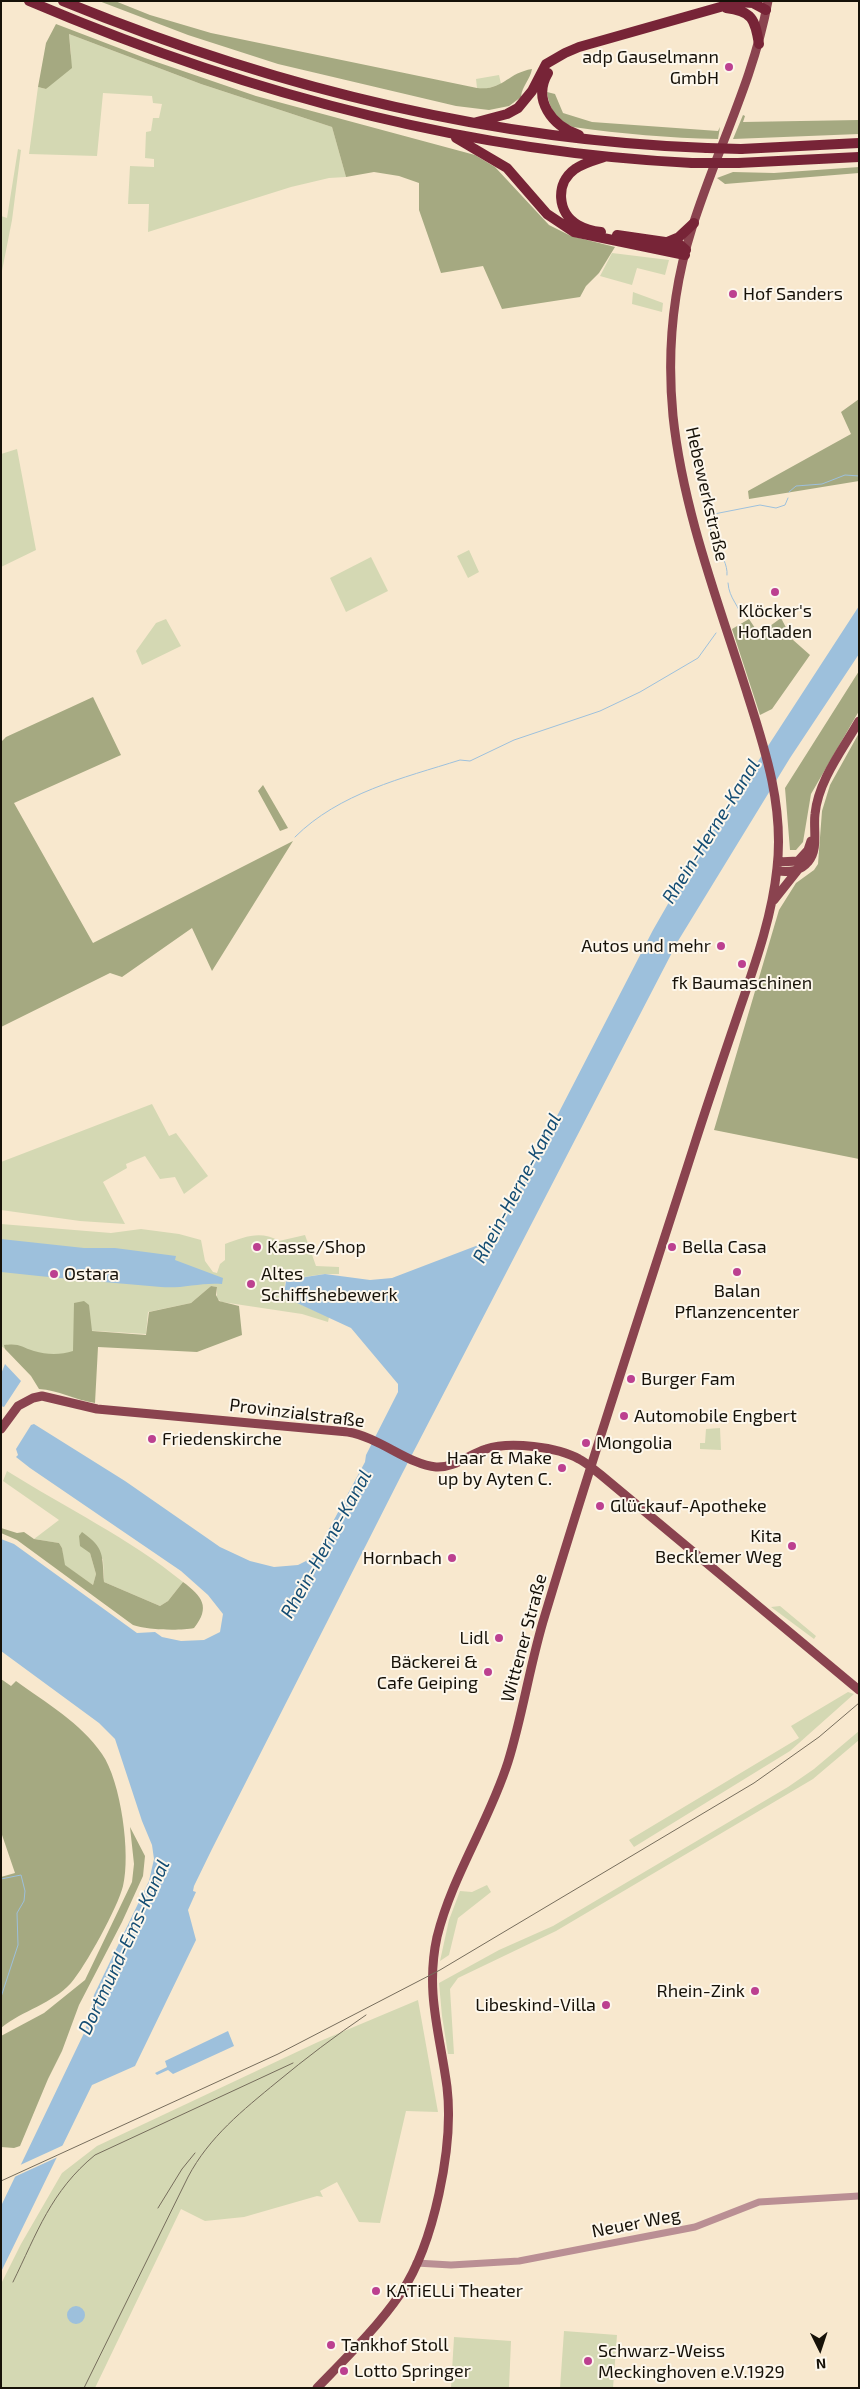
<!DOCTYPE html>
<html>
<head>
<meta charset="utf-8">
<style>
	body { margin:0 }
	#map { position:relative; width:860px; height:2389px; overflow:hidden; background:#f8e8ce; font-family:"Exo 2",sans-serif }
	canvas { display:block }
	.frame { position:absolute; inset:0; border:2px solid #161108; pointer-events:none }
	.north { position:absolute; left:795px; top:2324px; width:50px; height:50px; -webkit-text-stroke:4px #fdf7ec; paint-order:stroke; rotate:176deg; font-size:14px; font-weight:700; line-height:20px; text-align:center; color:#161108 }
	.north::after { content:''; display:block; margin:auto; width:18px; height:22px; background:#161108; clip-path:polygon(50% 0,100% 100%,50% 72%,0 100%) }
</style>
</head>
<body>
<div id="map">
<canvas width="860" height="2389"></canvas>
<div class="frame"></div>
<div class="north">N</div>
</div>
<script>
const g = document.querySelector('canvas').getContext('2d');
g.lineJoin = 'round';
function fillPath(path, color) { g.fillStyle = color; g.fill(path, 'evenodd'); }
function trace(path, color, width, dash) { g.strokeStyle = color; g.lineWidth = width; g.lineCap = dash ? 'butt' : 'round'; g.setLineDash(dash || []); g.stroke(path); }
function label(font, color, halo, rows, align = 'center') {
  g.font = font + ' "Exo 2",sans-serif'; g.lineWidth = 4; g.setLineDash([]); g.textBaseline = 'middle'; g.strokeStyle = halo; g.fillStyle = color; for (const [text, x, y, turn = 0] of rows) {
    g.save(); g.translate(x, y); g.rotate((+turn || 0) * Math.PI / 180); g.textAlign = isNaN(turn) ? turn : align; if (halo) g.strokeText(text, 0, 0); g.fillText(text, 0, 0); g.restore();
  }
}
fillPath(new Path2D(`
	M69,34l132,50 131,43 14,50 -17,1 -38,9 -143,45 1,-28h-21l2,-38 24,1v-8l-9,-1 1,-26 5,-1 2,-13h6l3,-14 -9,-1 -1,-7 -49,-3 -6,63 -68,-2 9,-67 8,2 25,-35z
	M499,75l2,9 -15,5 -9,-1 -1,-9z
	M18,149l3,1 -9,70 -11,56v-60l6,2z
	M612,253l57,7 -4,15 -28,-7 -5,17 -32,-9z
	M633,292l30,11 -1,9 -30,-8z
	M17,449l19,101 -35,17v-113z
	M469,550l10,22 -11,6 -11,-22z
	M371,557l17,34 -42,21 -16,-34z
	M166,619l15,27 -39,19 -6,-14 20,-28z
	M152,1104l17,32 7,-3 32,43 -24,18 -9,-17 -15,2 -15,-23 -19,8 1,4 -24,14 22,42 -45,-3 -79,-11v-48z
	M1,1224l110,9 30,-4 38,5 22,6 4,21 8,11 4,1 3,-9 5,-4v-16c20,-7 35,-14 54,-3l26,-6 11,31 23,1v7h-15l-39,6 -1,17 45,20 -1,5 -26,-8 -80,-12 -5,-3v-12l-6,-1 -20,17 -43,9 -2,22 -66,-4 -4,37 -51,-5 -24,-16z
	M720,1428l1,22 -21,-1v-6h5l1,-14z
	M7,1471c59,37 122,67 176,111l-15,19 -8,5 -56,-24 -1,-23 -13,-6 6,21 -3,11 -29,-20 -2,-17 -3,-5 -25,-4 25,-19 -56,-39z
	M780,1606l36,30 -2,3 -43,-32z
	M848,1692l6,2 -64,57 -156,96 -5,-7 170,-102 -8,-12z
	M859,1731v9l-46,39 -257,152 -98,47 -8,11 4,65h-6l-6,-38 -3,-33 60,-33 54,-24 235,-139 26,-18z
	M487,1885l4,7 -33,26 -9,37 -9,6 9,-41 11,-29 12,1z
	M418,2000l20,112 -32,-1 -26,112 -21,-1 -22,-40 -17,9 3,6 -6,-1 -73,21 -39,4 -24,-12 -86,179h-94v-104l20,-40 41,-71 35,-27 221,-104z
	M564,2331l53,4 -4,53h-53z
	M454,2337l57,4 -2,47h-58z`), '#d4d8b3');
fillPath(new Path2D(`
	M99,1h16l35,14 61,18 266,55c26,3 30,-15 55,-19 -2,11 -10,17 -11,28l-12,9 -20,4 -33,-4 -178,-42 -90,-29z
	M56,24l89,34 111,38 219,59 20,12 54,58 22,11 44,11 -16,26 -13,13 -6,11 -78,12 -19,-43 -42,7 -22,-63v-27l-20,-7 -25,-4 -28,5 -14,-50 -131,-43 -132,-50 3,34 -26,21 -8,-2 8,-44z
	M547,92l8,2 8,19 29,9 126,9 2,-4 -2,12c-49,-1 -96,-5 -145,-12 -16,-6 -24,-18 -26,-35z
	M743,115l2,1 -2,6 116,-2v14l-126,5z
	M859,167v6l-134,11 -8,-6 16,-6 41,1z
	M859,399v82l-110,18 -1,-8 103,-57 -10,-22z
	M781,618l11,21 18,16 -38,54 -12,6 -28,-86 17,-10 10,15z
	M859,671v40l-48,83 -8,48 -7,8h-6l-5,-62z
	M93,697l28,58 -107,48 79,140 200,-102 -81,130 -20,-43 -70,49 -12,-4 -109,54v-285l5,-5z
	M859,733v426l-145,-29 65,-220 17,-27 18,-13 4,-6 4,-53 8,-26z
	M263,785l25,43 -8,3 -22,-40z
	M211,1286l6,1 -1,8 3,6 20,5 3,29 -45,17 -99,-5 -3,56c-20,-3 -37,-13 -56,-14l-8,-13 -26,-27 -1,-4c16,-2 17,2 30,6 13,4 27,4 39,0l1,-48 10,-2 5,4 3,26 54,4 3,-23 42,-9z
	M1,1528l16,5 7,-1 10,7 25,4 3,5 3,17 28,20 3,-11 -6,-21 -10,-7 -1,-10 3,-4c23,16 20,23 22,50l56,24 8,-5 15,-19c19,14 28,25 11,46 -14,3 -48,2 -61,-3l-116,-85 -16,-7z
	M1,1679l10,7 5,-5c29,21 65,42 86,73 19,27 29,101 21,132 -5,21 -38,81 -52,97 -19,21 -48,27 -70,45v-151l14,-4 -14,-41z
	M130,1827l15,29 -2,20 -21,46 -43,83 -17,46 -14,28 -28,67 -6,2 -13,-1v-111l43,-23 41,-33 47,-98 2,-18z`), '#a5a981');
fillPath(new Path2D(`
	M859,606v48l-69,104 -112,183 -275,531 -191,377 -18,37 -1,5 3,1 -8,18 8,30 -61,126 -43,19 -91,187v-66l84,-175 9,-36 55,-114 5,-22 -2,-14 -10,-24 -27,-82 -16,-16 -98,-72v-112l13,5 123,89 18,-1 7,5 19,4 23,-1 16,-8 3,-18 -15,-19 -27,-24 -151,-103 -14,-11 2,-2 -2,-6 15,-24 3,-1 91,57 95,66 30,14 24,6 24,-2 16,-8 51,-95 1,-7 32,-63v-8l-47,-56 -67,-31 2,-17 39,-6 45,6 22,-2 89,-34 11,-2 161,-312 35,-61z
	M1,1239l83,9h31l61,8 -1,4 48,18 -1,6c-20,-2 -41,5 -61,3 -54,-5 -106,-9 -160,-15z
	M5,1364l16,17 -17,26 -3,-1v-32z
	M228,2031l6,15 -61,28 -5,-4 -11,5 -2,-2 12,-6 -2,-6z
	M67 2315a9 9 0 1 1 18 0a9 9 0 1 1-18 0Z`), '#9dc0dc');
fillPath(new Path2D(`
	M66,2144l-6,12 -48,22 6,-12z`), '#f8e8ce');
trace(new Path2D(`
	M789,492l7,-6 26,-2 23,-9 14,1
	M727,575c2,-20 -27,-42 -13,-61l46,-9 16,3 9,-3 3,-7
	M728,583c1,16 12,23 14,36
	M295,837c44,-44 108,-59 165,-77l10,1 44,-21 86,-29 40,-19 58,-34 18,-25
	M1,1879l20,-4 4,16 -1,10 -7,12 1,32 -17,52`), '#9dc0dc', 1);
trace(new Path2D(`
	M416,2263l35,2 68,-4 176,-34 64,-25 100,-6`), '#ba8f94', 7);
trace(new Path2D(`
	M778,862l20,-1 10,-11 3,-9
	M777,871c12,1 23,1 31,-9 11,-13 5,-32 7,-48 3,-33 28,-65 44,-93
	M774,900l23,-29
	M1,1429l17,-23 15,-8 9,-2 55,13 251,23c31,5 61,33 88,35 19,1 33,-13 50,-18 24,-8 72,-2 93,10 8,4 15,11 22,16l258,215
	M317,2388c29,-30 60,-60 84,-95 33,-49 53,-147 46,-206 -7,-53 -22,-95 -10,-150 15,-61 52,-115 71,-175 15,-48 22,-99 37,-147 47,-157 99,-313 149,-469 14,-44 29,-88 44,-132 16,-47 34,-96 39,-146 7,-60 -11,-116 -29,-172 -29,-92 -65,-185 -75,-280 -6,-62 0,-128 19,-188 24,-77 61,-146 76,-227`), '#8a434f', 9);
trace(new Path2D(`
	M29,1c211,90 434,151 663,162
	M63,1c205,84 422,139 644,147
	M726,8c26,3 29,11 33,36
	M548,73c-16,27 4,53 31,62
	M477,122l30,-8 11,-6 14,-17 14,-27 19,-11 14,-6 159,-45 15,1 13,7
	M456,138l51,30 40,46 27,18 111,23
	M741,149l118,-6
	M738,163l121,-6
	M601,232c-8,-1 -16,-3 -23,-7 -21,-12 -23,-42 -3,-56 8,-6 20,-9 29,-12
	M617,235l62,9 7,6
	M667,242l12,-5 15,-14`), '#772437', 10);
trace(new Path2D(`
	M1,2181l277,-127 162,-84 314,-187 65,-46 40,-34
	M158,2208l24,-39 13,-16
	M13,2282c24,-49 38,-91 82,-127l198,-92
	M84,2388l104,-211c21,-40 55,-67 89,-95 29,-24 58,-46 89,-67`), '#766d5c', 1);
trace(new Path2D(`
	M707,148l34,1
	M692,163h46`), '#772437', 10);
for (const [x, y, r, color] of [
	[729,67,5,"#bc4090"],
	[733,294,5,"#bc4090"],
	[775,592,5,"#bc4090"],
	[721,946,5,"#bc4090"],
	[742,964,5,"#bc4090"],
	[257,1247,5,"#bc4090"],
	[672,1247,5,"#bc4090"],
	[737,1272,5,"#bc4090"],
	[54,1274,5,"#bc4090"],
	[251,1284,5,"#bc4090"],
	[631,1379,5,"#bc4090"],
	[624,1416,5,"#bc4090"],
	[152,1439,5,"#bc4090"],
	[586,1443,5,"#bc4090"],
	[562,1468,5,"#bc4090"],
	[600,1506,5,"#bc4090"],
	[792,1546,5,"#bc4090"],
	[452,1558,5,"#bc4090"],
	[499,1638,5,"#bc4090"],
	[488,1672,5,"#bc4090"],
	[755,1991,5,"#bc4090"],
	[606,2005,5,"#bc4090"],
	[376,2291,5,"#bc4090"],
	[331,2345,5,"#bc4090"],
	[588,2361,5,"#bc4090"],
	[344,2371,5,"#bc4090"]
]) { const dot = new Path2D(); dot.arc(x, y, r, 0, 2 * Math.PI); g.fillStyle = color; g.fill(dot); trace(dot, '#fdf7ec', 2); }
label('18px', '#161108', '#fdf7ec', [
	["adp Gauselmann",719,57,"right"],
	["GmbH",719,78,"right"],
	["Hof Sanders",743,294],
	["Klöcker's",775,611,"center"],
	["Hofladen",775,632,"center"],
	["Autos und mehr",711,946,"right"],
	["fk Baumaschinen",742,983,"center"],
	["Kasse/Shop",267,1247],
	["Bella Casa",682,1247],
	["Ostara",64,1274],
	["Altes",261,1274],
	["Schiffshebewerk",261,1295],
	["Balan",737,1291,"center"],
	["Pflanzencenter",737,1312,"center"],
	["Burger Fam",641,1379],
	["Automobile Engbert",634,1416],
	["Friedenskirche",162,1439],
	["Mongolia",596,1443],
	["Haar & Make",552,1458,"right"],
	["up by Ayten C.",552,1479,"right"],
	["Glückauf-Apotheke",610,1506],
	["Kita",782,1536,"right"],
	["Becklemer Weg",782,1557,"right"],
	["Hornbach",442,1558,"right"],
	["Lidl",489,1638,"right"],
	["Bäckerei &",478,1662,"right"],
	["Cafe Geiping",478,1683,"right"],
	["Rhein-Zink",745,1991,"right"],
	["Libeskind-Villa",596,2005,"right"],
	["KATiELLi Theater",386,2291],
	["Tankhof Stoll",341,2345],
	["Schwarz-Weiss",598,2351],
	["Meckinghoven e.V.1929",598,2372],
	["Lotto Springer",354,2371]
], 'left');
label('18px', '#161108', '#fdf7ec', [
	["Hebewerkstraße",707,494,77],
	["Provinzialstraße",297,1413,7],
	["Wittener Straße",524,1638,-75],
	["Neuer Weg",636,2223,-11]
]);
label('italic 19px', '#144d73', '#fdf7ec', [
	["Rhein-Herne-Kanal",711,831,-58],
	["Rhein-Herne-Kanal",517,1188,-62],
	["Rhein-Herne-Kanal",326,1544,-61],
	["Dortmund-Ems-Kanal",124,1947,-65]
]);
</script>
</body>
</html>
